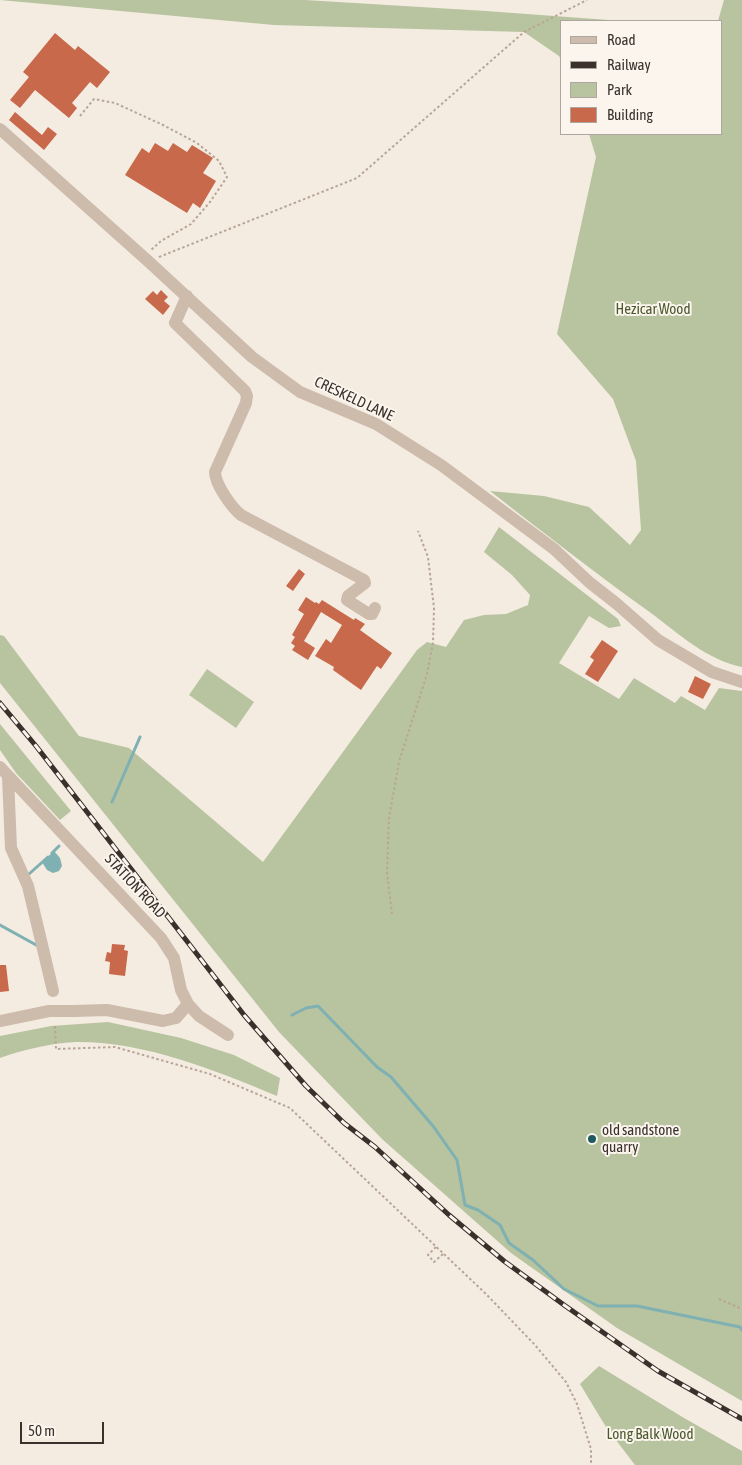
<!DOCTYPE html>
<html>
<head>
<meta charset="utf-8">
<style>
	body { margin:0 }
	#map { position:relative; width:742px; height:1465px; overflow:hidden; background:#f4ebe1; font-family:"Asap Condensed",sans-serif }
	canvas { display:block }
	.legend { position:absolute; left:560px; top:20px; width:162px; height:115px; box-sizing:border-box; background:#fbf5ee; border:1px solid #aea6a0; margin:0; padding:6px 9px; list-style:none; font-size:15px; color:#3b302b }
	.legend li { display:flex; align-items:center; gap:10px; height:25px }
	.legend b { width:25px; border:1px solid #aea6a0 }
	.scale { position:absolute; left:20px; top:1422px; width:84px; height:22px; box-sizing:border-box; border:2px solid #3b302b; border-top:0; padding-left:6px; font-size:15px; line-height:18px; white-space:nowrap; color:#3b302b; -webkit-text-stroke:4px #fbf5ee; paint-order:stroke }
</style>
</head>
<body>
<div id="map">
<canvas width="742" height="1465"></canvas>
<ul class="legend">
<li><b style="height:6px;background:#cdbbac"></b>Road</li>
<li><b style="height:6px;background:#3b302b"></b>Railway</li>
<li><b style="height:14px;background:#b8c4a0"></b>Park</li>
<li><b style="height:14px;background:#c8694b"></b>Building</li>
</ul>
<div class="scale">50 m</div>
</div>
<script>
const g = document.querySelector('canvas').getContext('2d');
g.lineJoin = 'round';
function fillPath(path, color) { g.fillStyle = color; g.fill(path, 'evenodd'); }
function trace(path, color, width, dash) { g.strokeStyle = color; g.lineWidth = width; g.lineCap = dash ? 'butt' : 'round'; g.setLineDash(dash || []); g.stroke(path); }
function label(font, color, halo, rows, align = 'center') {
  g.font = font + ' "Asap Condensed",sans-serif'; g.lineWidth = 4; g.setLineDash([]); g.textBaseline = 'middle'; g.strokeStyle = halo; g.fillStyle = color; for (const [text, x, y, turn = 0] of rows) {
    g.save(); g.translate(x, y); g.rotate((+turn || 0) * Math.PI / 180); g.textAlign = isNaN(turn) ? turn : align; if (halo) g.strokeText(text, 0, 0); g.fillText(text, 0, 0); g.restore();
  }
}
fillPath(new Path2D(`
	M0,0h305l181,11 136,10h-61v39l-2,-4 -35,-24 -250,-7z
	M724,0h18v667c-35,-7 -63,-33 -91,-54 -55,-39 -108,-81 -161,-122l54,5 45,11 41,38 11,-15 -5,-69 -23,-62 -56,-65 39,-177 -7,-23h132v-113h-3z
	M499,527l119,92 3,7 -12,2 -20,-12 -30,47 60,36 15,-21 41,25 6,-7 24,14 14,-22 23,3v710l-125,-73 -106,-75 -129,-114 -103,-107 -279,-349v-48l4,1 75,100 50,12 134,114 154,-212 10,-8 19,5 18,-27 20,-5 22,-1 22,-9 2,-10 -18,-20 -28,-23z
	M207,669l47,33 -18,26 -47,-33z
	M0,724l71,87 -11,9 -44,-47 -16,-23z
	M108,1022l73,16 53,17 46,23 -3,18c-62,-26 -134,-55 -202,-54 -24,1 -53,8 -75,16v-22l51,-10z
	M599,1366l85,52 58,33v14h-107l-29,-38 -26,-43z`), '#b8c4a0');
fillPath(new Path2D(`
	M54,851l6,7 2,8 -3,5 -6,2 -6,-3 -5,-8z`), '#7fb0b2');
trace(new Path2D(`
	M112,802l28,-65
	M52,853l7,-7
	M29,874l19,-17
	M0,925l38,21
	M292,1015l14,-7 12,-2 59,61 14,10 42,49 24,34 8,45 13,5 22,15 9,18 24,17 31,29 34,17h39l103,21 2,3`), '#7fb0b2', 3);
fillPath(new Path2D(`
	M55,33l20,17 3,-4 32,26 -13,16 -7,-6 -18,21 5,5 -8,10 -34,-28 -15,18 -10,-8 19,-23 -6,-5z
	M15,112l27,23 6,-8 9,7 -13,16 -35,-30z
	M155,143l13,8 5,-8 14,9 5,-7 21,13 -10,15 13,8 -16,27 -7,-5 -6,10 -62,-38 17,-27 7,5z
	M161,290l7,7 -4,4 6,5 -7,9 -18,-16 8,-8 4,4z
	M299,569l6,5 -12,17 -7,-5z
	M306,597l9,6 1,-1 3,2 3,-4 32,20 1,-2 10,6 -5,6 32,23 -11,16 -4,-3 -16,24 -28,-20 1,-3 -19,-11 11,-17 5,4 11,-18 -21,-13 -17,29 11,7 -7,12 -16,-10 3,-4 -4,-3 4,-6 -3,-2 12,-21 -6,-4z
	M602,640l16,11 -20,31 -13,-8 9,-14 -4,-3z
	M695,676l16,8 -8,15 -15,-7z
	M112,944l13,1 -1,5 4,1 -3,25 -16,-2 1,-12 -5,-1 2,-9 4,1z
	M0,965h6l3,26 -9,1z`), '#c8694b');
trace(new Path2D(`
	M80,116l14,-17 21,4 48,22 34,18 22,18 8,16 -17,25 -19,22 -30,17 -10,9
	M159,257l198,-79 167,-146 63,-32
	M392,914l-5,-41 2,-55 10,-56 28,-88 6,-31 1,-35 -6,-51 -10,-26
	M55,1026l1,23 59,-2 95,27 80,34 196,186 49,51 31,37 11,22 14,45v16
	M436,1247l-8,8 6,7 9,-8
	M719,1299l23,10`), '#b9a596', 2, [2.5, 2.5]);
trace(new Path2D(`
	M0,129l148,132 104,96 48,35 76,32 65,41 113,84 35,33 28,22 41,36 54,32 30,10
	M187,296l-12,27 70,68 2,5 -1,7 -31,69c0,12 17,36 26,43l123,65 1,3 -17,13 -1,4 22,14h3l3,-6
	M0,767l161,171 13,20 7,32 7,14 11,12 29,19
	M8,777l3,71 17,38 25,105
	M0,1021l49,-10h25l33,-1 56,11 13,-3 12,-14`), '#cdbbac', 12);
const rail = new Path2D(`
	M0,703l36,43 208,269 62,71 38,37 31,24 74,68 55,46 60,44 94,66 84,48`);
trace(rail, '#3b302b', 5);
trace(rail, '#fbf5ee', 3, [9]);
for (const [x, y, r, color] of [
	[592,1139,5,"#1f5a5e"]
]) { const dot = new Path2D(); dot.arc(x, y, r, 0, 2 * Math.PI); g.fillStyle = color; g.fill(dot); trace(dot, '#fbf5ee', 2); }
label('15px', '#4a5a2e', '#fbf5ee', [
	["Hezicar Wood",653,309],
	["Long Balk Wood",650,1434]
]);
label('15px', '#3b302b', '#fbf5ee', [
	["CRESKELD LANE",354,399,25],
	["STATION ROAD",135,886,47]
]);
label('15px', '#3b302b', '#fbf5ee', [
	["old sandstone",602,1130],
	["quarry",602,1147]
], 'left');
</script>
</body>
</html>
